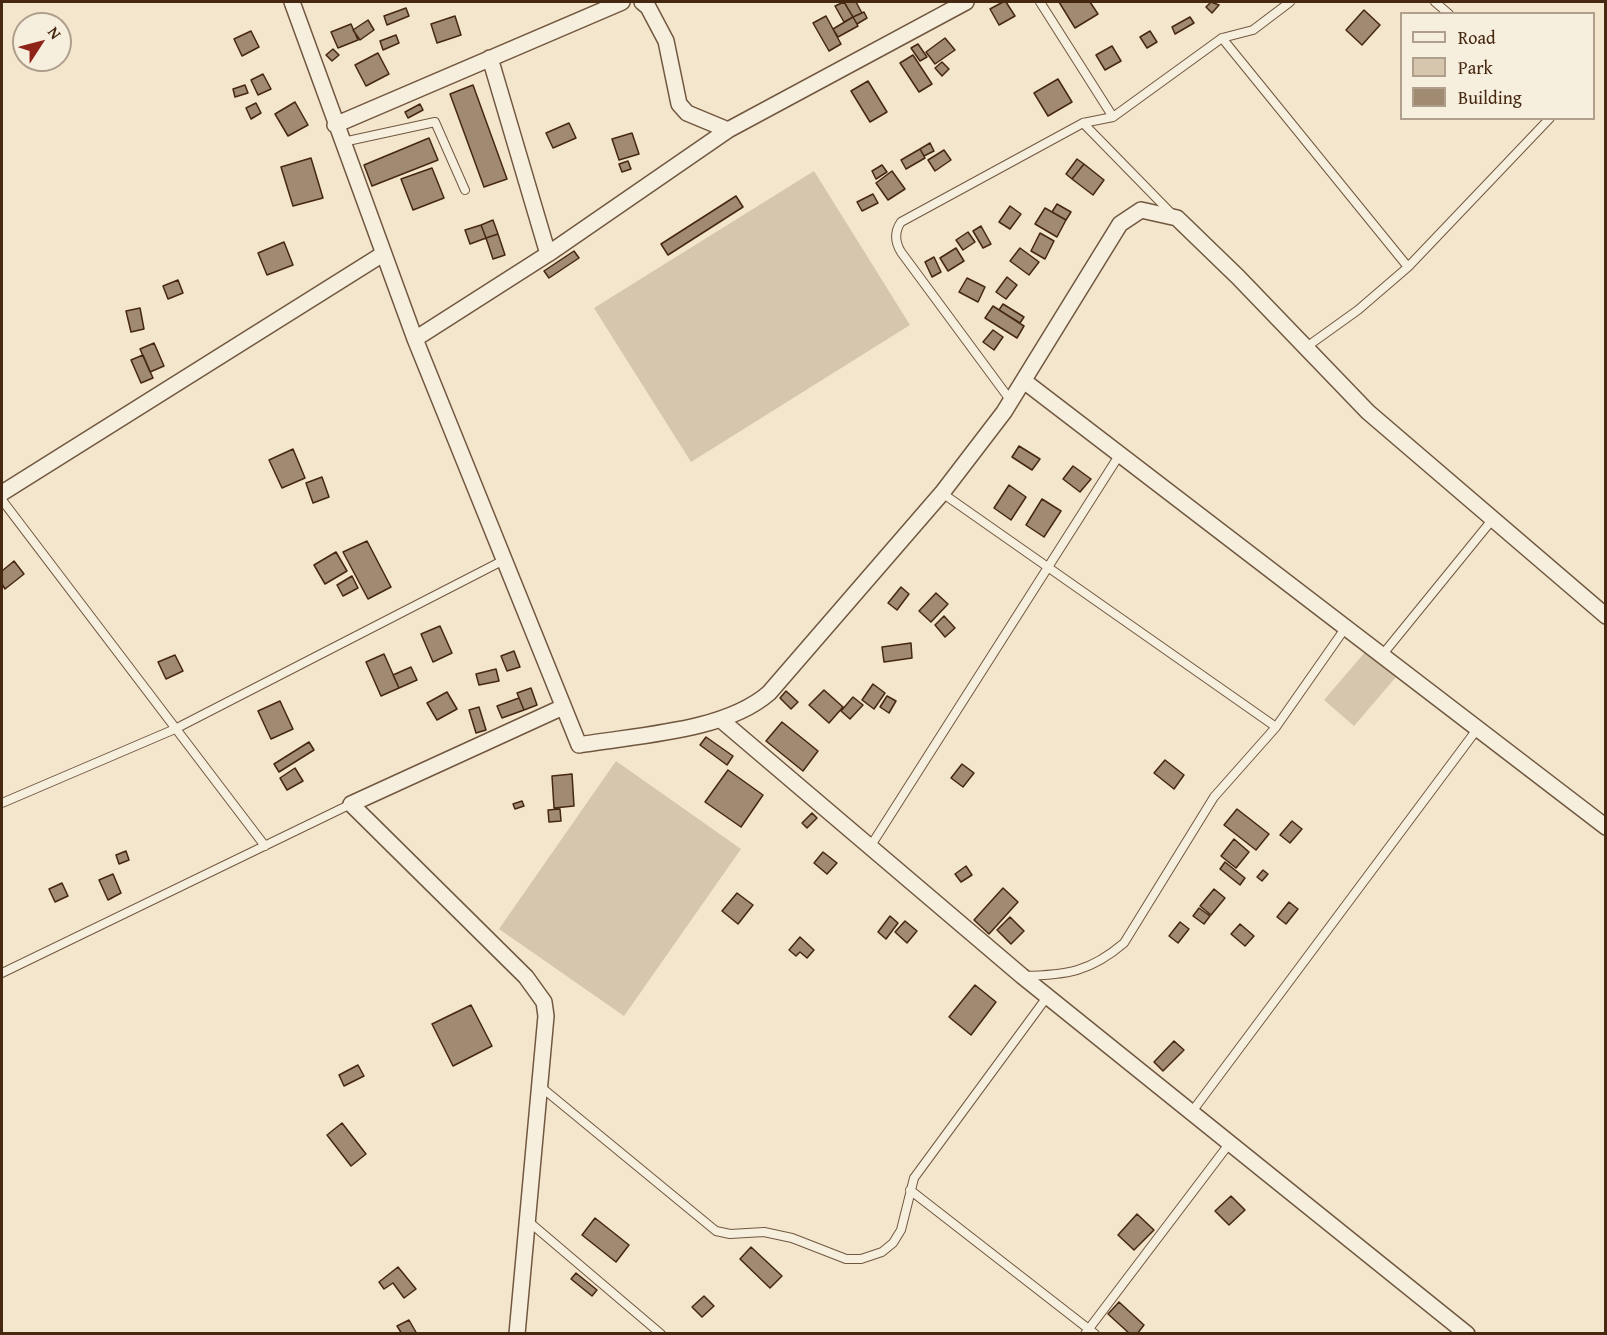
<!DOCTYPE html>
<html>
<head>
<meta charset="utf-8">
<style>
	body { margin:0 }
	#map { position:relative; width:1607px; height:1335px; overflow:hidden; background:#f3e6cd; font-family:"Gentium Book Plus",serif }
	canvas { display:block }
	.frame { position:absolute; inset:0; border:3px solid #462710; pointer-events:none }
	.legend { position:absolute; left:1400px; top:12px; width:195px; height:108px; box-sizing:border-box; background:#f7efde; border:2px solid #b09f8c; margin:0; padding:8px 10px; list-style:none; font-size:18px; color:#462710 }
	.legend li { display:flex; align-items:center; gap:12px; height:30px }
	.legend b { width:30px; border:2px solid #b09f8c }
	.north { position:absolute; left:12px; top:12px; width:60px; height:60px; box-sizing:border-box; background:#f7efde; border:2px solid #b09f8c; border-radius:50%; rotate:54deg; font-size:16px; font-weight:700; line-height:24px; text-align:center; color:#462710 }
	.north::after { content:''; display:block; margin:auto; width:21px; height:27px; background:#8f2418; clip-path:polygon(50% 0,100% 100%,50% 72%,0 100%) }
</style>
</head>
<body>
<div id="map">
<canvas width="1607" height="1335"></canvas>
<div class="frame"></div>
<ul class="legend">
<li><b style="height:8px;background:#f7efde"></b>Road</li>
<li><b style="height:16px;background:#d6c6ad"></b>Park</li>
<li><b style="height:16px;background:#a08a72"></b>Building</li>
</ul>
<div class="north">N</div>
</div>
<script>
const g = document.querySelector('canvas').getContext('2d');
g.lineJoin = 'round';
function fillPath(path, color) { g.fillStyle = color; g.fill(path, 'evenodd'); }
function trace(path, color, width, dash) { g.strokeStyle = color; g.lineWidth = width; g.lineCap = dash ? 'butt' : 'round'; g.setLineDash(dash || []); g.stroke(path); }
fillPath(new Path2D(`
	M814,171l96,154 -219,137 -97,-154z
	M1366,651l30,26 -42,49 -30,-26z
	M616,761l125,88 -117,167 -125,-87z`), '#d6c6ad');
const building = new Path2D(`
	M844,2h12l6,11 -9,4z
	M844,2l9,15 -9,5 -9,-16z
	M1003,2h3l9,14 -16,9 -9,-16z
	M1059,2h31l8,12 -23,14z
	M1211,2l8,3 -7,8 -6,-6z
	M406,8l3,8 -22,9 -3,-9z
	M1364,10l16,15 -18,20 -16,-15z
	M864,12l3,6 -10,6 -4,-7z
	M455,16l6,19 -24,8 -6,-19z
	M826,16l15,28 -12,7 -16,-28z
	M853,17l5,9 -20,11 -5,-8z
	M1190,17l4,6 -19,11 -3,-7z
	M368,20l6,10 -14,10 -7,-10z
	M351,24l7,16 -20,8 -7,-16z
	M251,31l8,16 -17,9 -8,-17z
	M1150,31l7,11 -10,6 -7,-11z
	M396,35l3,8 -16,7 -3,-9z
	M945,38l10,12 -20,14 -9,-12z
	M918,44l9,13 -7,4 -9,-13z
	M1112,46l9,15 -16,9 -9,-15z
	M333,49l6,6 -7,6 -6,-6z
	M378,53l11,21 -23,12 -11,-21z
	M913,55l19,29 -13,8 -19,-29z
	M942,62l7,7 -7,7 -7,-8z
	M263,74l8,15 -13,6 -7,-15z
	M1058,79l14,23 -24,14 -14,-23z
	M868,81l19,31 -17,10 -19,-31z
	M245,85l3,8 -13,4 -2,-8z
	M473,85l34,94 -23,8 -34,-93z
	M295,102l13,23 -20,11 -13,-22z
	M256,103l5,10 -10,6 -5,-11z
	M420,104l3,6 -15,8 -3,-6z
	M569,123l7,15 -23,10 -7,-15z
	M632,133l7,21 -20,6 -7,-21z
	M429,138l9,22 -66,26 -8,-21z
	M930,143l4,8 -10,5 -4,-7z
	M920,149l5,9 -19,11 -5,-9z
	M944,150l7,10 -16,11 -7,-11z
	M311,158l12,40 -30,8 -12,-39z
	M1077,159l7,5 -12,15 -6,-5z
	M628,161l3,8 -9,3 -3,-8z
	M1084,164l20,16 -11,15 -21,-16z
	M882,165l5,7 -11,7 -4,-8z
	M432,168l12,30 -31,12 -12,-31z
	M892,171l13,18 -17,11 -12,-17z
	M873,194l5,9 -16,8 -5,-9z
	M736,196l7,11 -75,48 -7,-11z
	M1057,204l14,8 -5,8 -14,-8z
	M1010,206l11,8 -11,15 -11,-7z
	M1045,208l21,12 -9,17 -22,-13z
	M493,220l5,14 -12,4 -5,-13z
	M481,225l5,13 -16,6 -5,-14z
	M981,226l10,18 -8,4 -10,-17z
	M968,232l7,10 -12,8 -7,-10z
	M1040,233l14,8 -9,18 -14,-8z
	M498,234l7,21 -12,4 -7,-21z
	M284,242l9,23 -26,10 -9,-22z
	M956,248l8,13 -16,10 -8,-13z
	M1020,248l19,14 -10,13 -19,-14z
	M574,251l5,7 -30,20 -5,-7z
	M934,257l7,15 -9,5 -7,-15z
	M1007,277l10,8 -11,14 -10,-7z
	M967,278l18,9 -7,15 -19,-10z
	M178,280l5,13 -15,6 -5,-13z
	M1003,304l21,13 -4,6 -21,-13z
	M993,306l31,20 -7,12 -32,-20z
	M140,308l4,21 -13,3 -5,-21z
	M993,330l10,7 -9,13 -11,-8z
	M154,343l10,23 -14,6 -10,-23z
	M143,355l10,23 -12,5 -10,-23z
	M1019,446l21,13 -8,11 -20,-13z
	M293,449l12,29 -23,10 -13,-28z
	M1073,466l18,13 -11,13 -17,-13z
	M322,477l7,20 -16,6 -7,-20z
	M1009,485l17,12 -15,23 -17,-12z
	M1042,499l19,12 -17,26 -18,-12z
	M367,541l24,46 -23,12 -25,-47z
	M336,552l11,19 -22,13 -11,-19z
	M14,561l10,13 -19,15 -3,-5v-13z
	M352,576l6,12 -15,8 -6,-11z
	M901,587l8,7 -12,16 -9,-7z
	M936,593l12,11 -17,18 -12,-11z
	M944,616l11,12 -10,9 -10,-12z
	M440,626l12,27 -19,9 -12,-28z
	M911,643l1,15 -28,4 -2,-15z
	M514,651l6,16 -13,4 -6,-15z
	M384,654l15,34 -18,8 -15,-34z
	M175,655l8,16 -17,8 -8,-17z
	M411,667l6,13 -18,8 -6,-13z
	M496,669l3,12 -20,4 -3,-11z
	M873,684l12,9 -11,16 -12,-9z
	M531,688l6,17 -13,5 -7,-17z
	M824,690l19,17 -14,16 -20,-18z
	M786,691l12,11 -7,7 -11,-11z
	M447,692l10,17 -20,11 -10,-17z
	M887,696l9,5 -7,12 -9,-6z
	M853,697l10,8 -13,14 -9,-8z
	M519,698l5,12 -22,8 -5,-12z
	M280,701l13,28 -22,10 -13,-28z
	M479,707l7,23 -10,3 -7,-23z
	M782,722l36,29 -15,20 -37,-30z
	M706,737l27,19 -6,9 -27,-20z
	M309,742l5,8 -35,22 -5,-8z
	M1165,760l19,15 -10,14 -20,-16z
	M962,764l12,9 -11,14 -12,-9z
	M295,768l8,13 -16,9 -7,-12z
	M728,770l35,25 -22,32 -36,-25z
	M572,774l2,32 -20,2 -2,-32z
	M522,801l2,5 -9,3 -2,-5z
	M560,809l1,12 -12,1 -1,-12z
	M1237,809l32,25 -13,16 -32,-25z
	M812,813l5,5 -10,10 -5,-5z
	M1292,821l10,8 -12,14 -10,-8z
	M1234,839l15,13 -13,16 -15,-12z
	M126,851l3,9 -10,4 -3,-9z
	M823,852l14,11 -10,11 -13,-11z
	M1225,862l20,16 -5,7 -20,-16z
	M966,866l6,9 -11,7 -6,-8z
	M1263,870l5,4 -6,7 -5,-4z
	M113,874l8,19 -13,7 -9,-20z
	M62,883l6,13 -13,6 -6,-13z
	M1003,888l15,14 -29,32 -15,-14z
	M1214,889l11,9 -14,17 -11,-9z
	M737,893l16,12 -15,19 -16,-13z
	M1289,902l9,7 -12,15 -9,-7z
	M1199,908l11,8 -6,8 -11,-8z
	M890,916l8,7 -12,16 -8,-7z
	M1010,917l14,14 -13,13 -14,-14z
	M905,921l12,10 -10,12 -12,-11z
	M1180,922l9,7 -11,14 -9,-7z
	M1240,924l14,12 -9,10 -14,-12z
	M800,937l14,13 -7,8 -7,-6 -4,4 -7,-6z
	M975,985l21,17 -25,33 -22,-18z
	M471,1005l21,41 -39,20 -21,-42z
	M1174,1041l10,9 -21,21 -9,-9z
	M358,1065l6,11 -20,10 -5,-11z
	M342,1123l24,31 -15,12 -24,-31z
	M1231,1196l14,14 -16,15 -14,-14z
	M1137,1214l17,16 -20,20 -16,-15z
	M595,1218l34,27 -13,17 -34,-27z
	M751,1247l31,29 -12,12 -30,-29z
	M398,1267l18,22 -12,9 -11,-15 -9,6 -5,-7z
	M576,1273l21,17 -5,6 -21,-17z
	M704,1296l10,10 -12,11 -10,-10z
	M1119,1302l25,23 -7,9h-7l-22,-20z
	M409,1320l8,14h-15l-5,-8z`);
fillPath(building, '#a08a72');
trace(building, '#462710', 1.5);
const service = new Path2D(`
	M1040,2l73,115
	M1435,2l14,12
	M1222,38l186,229
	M1083,123l89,91
	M343,142l92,-20 30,68
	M1305,348l53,-38 50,-43 142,-149
	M1011,401l-110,-149c-6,-10 -7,-20 0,-30l182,-99 30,-6 109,-79 31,-8 37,-28
	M942,493l334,234
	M2,500l263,346
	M1383,654l109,-134
	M2,803l173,-74 329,-169
	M870,847l250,-393
	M2,973l349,-169
	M1023,976c44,-1 67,-4 101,-33l90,-146 62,-70 70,-100
	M541,1087l175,144 14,3 34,-2 28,6 54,21h15l21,-7 11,-9 8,-13 13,-52 133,-181
	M1191,1113l287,-385
	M910,1190l185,144
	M528,1221l133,113
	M1085,1334l144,-190`);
const minor = new Path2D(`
	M292,2l123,337 164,406c58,-10 145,-13 190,-52l173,-200 62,-81 116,-188 21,-14 36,8 61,59 130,135 238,204
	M642,2l6,5 18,34 13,63 8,9 41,17
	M490,58l58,196
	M335,125l287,-123
	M415,339l133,-85 180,-124 238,-128
	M1024,381l582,446
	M2,493l381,-239
	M721,720l301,256 445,358
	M517,1334l29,-318 -2,-14 -18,-25 -175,-173 212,-97`);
trace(service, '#71573f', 10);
trace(minor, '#71573f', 18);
trace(service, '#f7efde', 8);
trace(minor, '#f7efde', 15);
</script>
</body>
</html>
